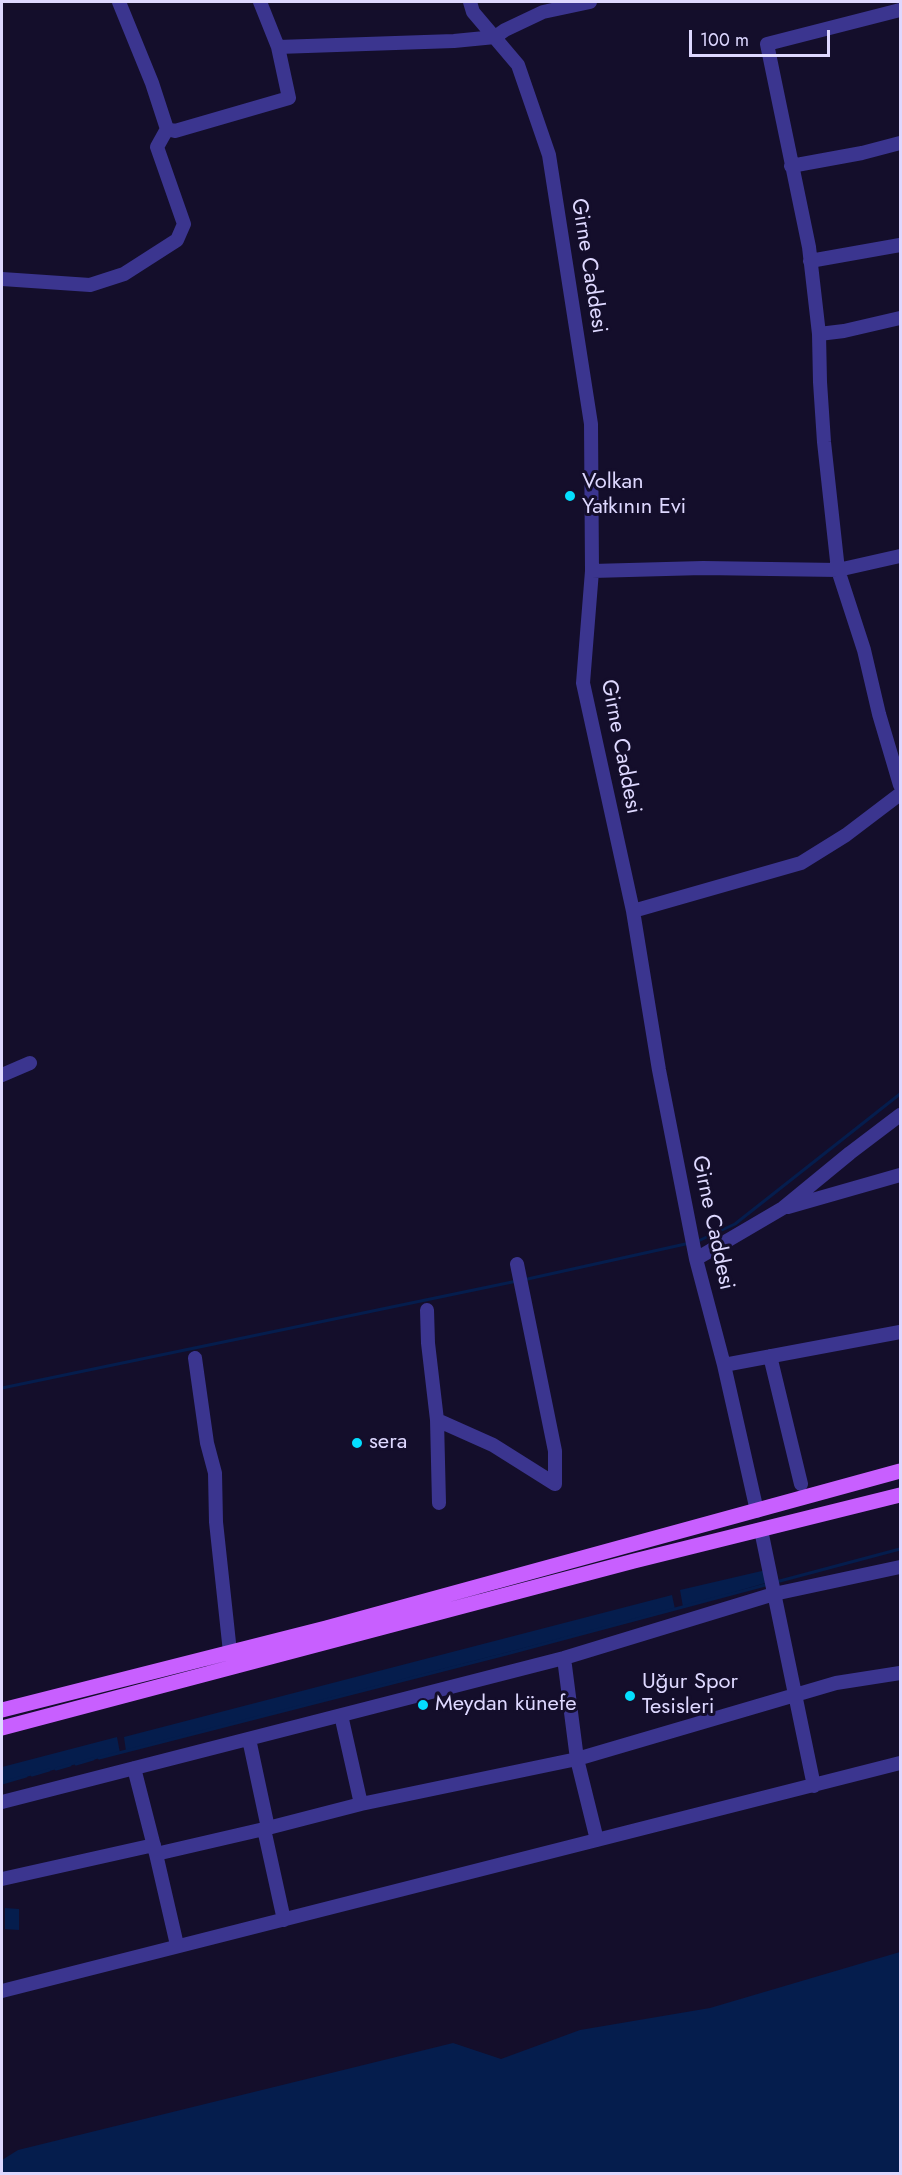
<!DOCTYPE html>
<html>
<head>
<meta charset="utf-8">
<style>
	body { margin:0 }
	#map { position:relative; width:902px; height:2175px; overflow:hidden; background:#140e2b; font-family:Jost,sans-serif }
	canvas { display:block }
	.frame { position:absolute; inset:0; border:3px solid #ded8ff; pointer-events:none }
	.scale { position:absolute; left:689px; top:30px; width:141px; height:27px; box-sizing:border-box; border:3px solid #ded8ff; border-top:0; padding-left:8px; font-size:18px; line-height:21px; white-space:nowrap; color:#ded8ff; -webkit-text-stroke:4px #140e2b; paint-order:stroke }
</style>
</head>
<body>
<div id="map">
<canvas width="902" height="2175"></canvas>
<div class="frame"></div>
<div class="scale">100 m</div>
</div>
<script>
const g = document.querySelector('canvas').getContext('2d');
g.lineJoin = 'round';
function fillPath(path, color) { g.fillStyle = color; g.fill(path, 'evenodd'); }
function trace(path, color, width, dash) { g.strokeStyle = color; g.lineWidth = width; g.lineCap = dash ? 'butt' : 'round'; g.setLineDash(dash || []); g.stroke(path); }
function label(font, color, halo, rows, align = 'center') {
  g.font = font + ' Jost,sans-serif'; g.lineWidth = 6; g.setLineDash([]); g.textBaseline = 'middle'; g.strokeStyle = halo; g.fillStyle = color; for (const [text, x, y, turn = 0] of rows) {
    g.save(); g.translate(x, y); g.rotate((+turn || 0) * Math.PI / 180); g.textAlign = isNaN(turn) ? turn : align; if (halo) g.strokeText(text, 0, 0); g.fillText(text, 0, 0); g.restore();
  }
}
fillPath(new Path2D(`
	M766,1570l3,12 -86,25 -3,-17z
	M672,1595l3,14 -549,142 -2,-14z
	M117,1737l3,16 -118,30v-16z
	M5,1908l14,1v21l-14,-1z
	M900,1952v221h-898v-13l16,-10 435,-107 48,16 79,-29 130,-22z`), '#051d4d');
trace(new Path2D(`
	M696,1242l39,-18 165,-130
	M523,1280l167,-37
	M2,1388l515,-107
	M776,1582l124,-33
	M99,1758l411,-105 259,-69
	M76,1764l17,-5
	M56,1769l14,-4
	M32,1775l17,-5
	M2,1783l24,-7`), '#051d4d', 3);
trace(new Path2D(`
	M260,2l18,45 176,-6 41,-4 10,-7 38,-18 47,-10
	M470,2l3,10 45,53 31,90 42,269 1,147 -9,112 50,228 26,159 37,189 28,106 33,146
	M900,10l-133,34 42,203 10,87 1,48 4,60 14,128 26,80 15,64 21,71
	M167,129l8,2 114,-33 -11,-51
	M791,166l71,-13 38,-10
	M810,261l90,-16
	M2,279l88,6 34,-11 53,-34 7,-16 -27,-77 10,-18 -15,-46 -33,-81
	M819,334l25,-3 56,-13
	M592,571l111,-3 135,2 62,-14
	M633,911l168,-48 45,-28 54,-41
	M2,1075l28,-12
	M788,1207l112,-32
	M696,1259l87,-51 67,-55 50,-38
	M517,1264l38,187v33
	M427,1310l1,33 9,77 2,83
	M770,1356l31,128
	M195,1358l12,85 8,30 1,49 14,130
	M724,1365l176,-33
	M437,1420l56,25 62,39
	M761,1530l53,256
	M564,1658l13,101 20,81
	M341,1715l20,89
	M249,1739l19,89
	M134,1768l22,86
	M2,1802l562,-144 210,-64 126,-27
	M2,1879l152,-34
	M284,1920l-20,-91 97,-25 216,-45 259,-76 64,-10
	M177,1945l-21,-91 108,-25
	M2,1991l898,-228`), '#3b358f', 14);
trace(new Path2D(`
	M2,1710l324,-82 574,-157
	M2,1728l632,-167 266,-66`), '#c85fff', 15);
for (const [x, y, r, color] of [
	[570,496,6,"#04deff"],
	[357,1443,6,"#04deff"],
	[630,1696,6,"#04deff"],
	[423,1705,6,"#04deff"]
]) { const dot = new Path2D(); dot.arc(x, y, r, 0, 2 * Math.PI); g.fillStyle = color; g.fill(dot); trace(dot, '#140e2b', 2); }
label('22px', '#ded8ff', '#140e2b', [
	["Girne Caddesi",588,266,81],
	["Girne Caddesi",620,747,79],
	["Girne Caddesi",712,1223,78]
]);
label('22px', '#ded8ff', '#140e2b', [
	["Volkan",582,483],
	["Yatkının Evi",582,508],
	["sera",369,1443],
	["Uğur Spor",642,1683],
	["Tesisleri",642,1708],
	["Meydan künefe",435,1705]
], 'left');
</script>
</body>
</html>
